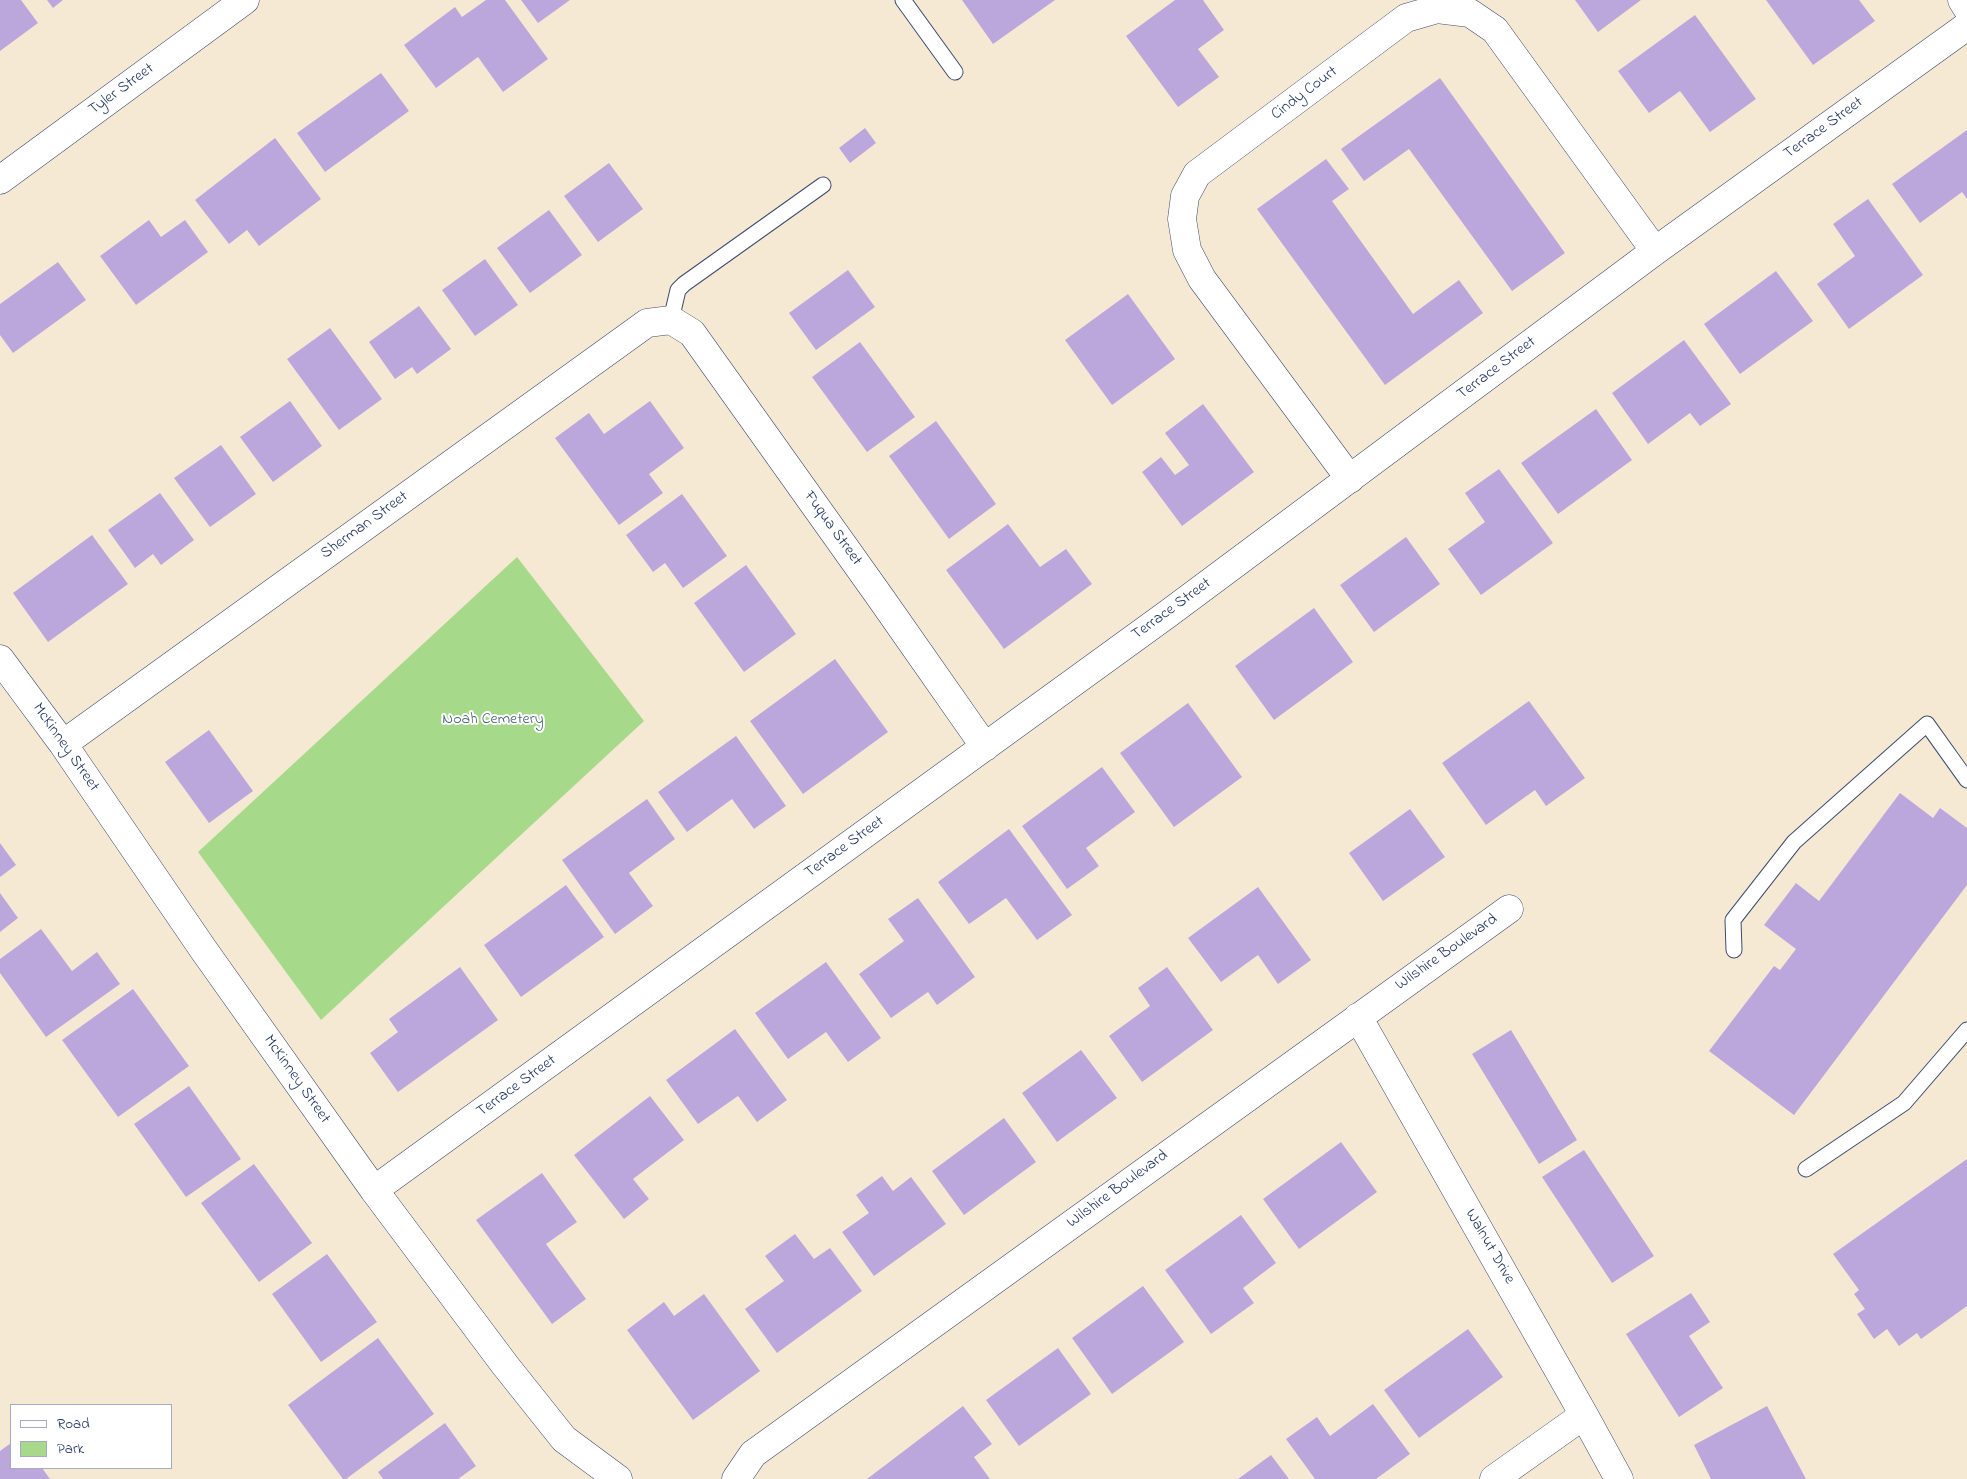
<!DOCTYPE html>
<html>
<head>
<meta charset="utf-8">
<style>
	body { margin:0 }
	#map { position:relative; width:1967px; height:1479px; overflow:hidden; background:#f6e9d4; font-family:"Indie Flower",sans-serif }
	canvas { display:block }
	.legend { position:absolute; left:10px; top:1404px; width:162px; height:65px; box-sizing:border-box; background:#fff; border:1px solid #a4acbf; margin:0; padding:6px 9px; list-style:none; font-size:15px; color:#1b2f5e }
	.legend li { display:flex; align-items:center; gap:10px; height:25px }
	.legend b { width:25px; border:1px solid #a4acbf }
</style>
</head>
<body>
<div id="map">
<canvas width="1967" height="1479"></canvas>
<ul class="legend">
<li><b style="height:6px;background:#fff"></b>Road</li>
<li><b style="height:14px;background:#a6da8a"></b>Park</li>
</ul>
</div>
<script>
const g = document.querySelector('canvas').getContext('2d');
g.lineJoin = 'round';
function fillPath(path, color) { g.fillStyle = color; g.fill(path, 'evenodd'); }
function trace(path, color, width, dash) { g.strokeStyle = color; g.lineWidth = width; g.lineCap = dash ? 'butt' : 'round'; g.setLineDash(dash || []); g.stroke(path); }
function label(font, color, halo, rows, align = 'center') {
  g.font = font + ' "Indie Flower",sans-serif'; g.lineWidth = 4; g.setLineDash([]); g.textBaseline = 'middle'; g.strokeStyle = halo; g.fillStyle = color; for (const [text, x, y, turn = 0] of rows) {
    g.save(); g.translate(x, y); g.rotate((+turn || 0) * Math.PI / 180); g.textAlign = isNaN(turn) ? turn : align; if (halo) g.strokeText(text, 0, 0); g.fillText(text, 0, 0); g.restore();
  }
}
fillPath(new Path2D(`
	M517,557l127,164 -323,299 -123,-168z`), '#a6da8a');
fillPath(new Path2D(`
	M0,0h21l17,23 -38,28z
	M47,0h16l-10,8z
	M486,0h19l43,59 -45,33 -25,-35 -42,31 -32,-43 51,-38 7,10z
	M521,0h49l-32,23z
	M962,0h93l-62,44z
	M1175,0h28l21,30 -26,19 21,28 -41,30 -52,-71z
	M1575,0h66l-43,32z
	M1766,0h93l16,21 -62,44z
	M1695,15l61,84 -46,33 -30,-41 -31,22 -31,-42z
	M381,73l28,38 -84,61 -28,-39z
	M1440,78l125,175 -53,38 -103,-142 -45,32 -23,-32z
	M865,128l11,15 -26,20 -11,-15z
	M1967,130v69l-5,-7 -42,31 -28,-39z
	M275,138l46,61 -62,47 -12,-16 -18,14 -34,-44z
	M1326,159l23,30 -17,12 81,113 46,-34 24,33 -98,72 -128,-176z
	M609,163l34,46 -45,33 -34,-46z
	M1868,199l55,76 -74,54 -32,-45 38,-28 -22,-32z
	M549,210l33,45 -52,38 -33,-45z
	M149,220l12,17 24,-17 23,32 -72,53 -36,-49z
	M485,259l33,46 -43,31 -33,-46z
	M58,262l28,38 -73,53 -13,-18v-31z
	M848,270l27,37 -59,43 -27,-37z
	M1776,271l37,50 -73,53 -36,-50z
	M1128,294l47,65 -63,46 -47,-65z
	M419,306l32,43 -34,25 -5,-7 -17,12 -26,-37z
	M330,328l52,71 -43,31 -52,-71z
	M1684,340l47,64 -31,22 -10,-13 -42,31 -36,-51z
	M860,342l55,75 -48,35 -55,-75z
	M290,401l32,45 -49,36 -33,-45z
	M650,401l34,47 -35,26 14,19 -44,32 -64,-87 34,-25 15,21z
	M1203,404l51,68 -72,54 -40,-54 19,-15 14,18 14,-10 -24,-32z
	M1596,409l36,51 -74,54 -37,-51z
	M936,421l60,83 -47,35 -60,-83z
	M221,445l35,49 -46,33 -36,-49z
	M1499,469l54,74 -72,52 -33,-46 37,-27 -20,-29z
	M160,493l34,47 -33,25 -8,-11 -18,14 -27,-38z
	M682,494l45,62 -44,32 -18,-25 -12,9 -27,-37z
	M1008,524l32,43 26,-18 26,35 -88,65 -58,-79z
	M92,535l36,49 -80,58 -35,-49z
	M1406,537l34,47 -66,48 -34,-47z
	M746,565l50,69 -52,38 -50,-69z
	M1314,608l39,54 -79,58 -39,-54z
	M835,659l53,73 -85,62 -53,-73z
	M1529,701l56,77 -39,28 -11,-16 -49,35 -44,-62z
	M1188,703l54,74 -68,50 -54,-74z
	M209,730l44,61 -44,32 -44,-61z
	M736,736l50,70 -32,23 -22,-30 -45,33 -29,-40z
	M1102,767l33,45 -49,36 13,18 -32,23 -45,-63z
	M1900,793l33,25 7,-10 27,20v57l-173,230 -85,-64 65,-85 6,4 16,-21 -32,-24 32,-42 23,18z
	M647,799l28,40 -46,34 24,33 -38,28 -53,-74z
	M1410,809l35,48 -62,44 -34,-48z
	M1009,829l63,86 -35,25 -31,-42 -37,26 -31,-42z
	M0,843l16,22 -16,12z
	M566,885l38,52 -83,60 -37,-52z
	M1258,887l53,73 -33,24 -20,-29 -37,27 -33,-44z
	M0,893l18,25 -18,14z
	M918,898l57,79 -38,28 -9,-13 -37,26 -32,-44 45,-33 -16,-22z
	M41,929l31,42 25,-19 23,32 -74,53 -46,-64v-14z
	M826,962l55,76 -33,24 -22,-30 -38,27 -33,-46z
	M460,967l38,53 -100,72 -28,-39 28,-21 -9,-13z
	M1167,967l46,63 -71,52 -33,-46 41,-30 -12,-18z
	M133,989l56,77 -71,51 -56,-77z
	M735,1029l52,71 -30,22 -19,-26 -40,28 -32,-44z
	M1511,1030l66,110 -38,24 -67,-110z
	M1081,1050l36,48 -60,44 -35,-49z
	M189,1086l52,73 -55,38 -52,-73z
	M650,1096l34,44 -51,39 16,20 -25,20 -50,-64z
	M1004,1118l32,44 -72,53 -32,-44z
	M1341,1142l36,50 -78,57 -36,-50z
	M1584,1150l70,106 -42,27 -70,-106z
	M1967,1159v147l-46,33 -4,-6 -18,13 -12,-17 -13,10 -17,-25 8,-5 -11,-15 5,-4 -26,-36z
	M254,1164l58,79 -53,39 -58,-79z
	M542,1173l35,49 -31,22 40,55 -34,25 -76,-104z
	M882,1176l11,15 18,-14 35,47 -72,52 -32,-44 27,-19 -13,-18z
	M1241,1215l35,48 -33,25 11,15 -43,31 -46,-64z
	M795,1234l19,25 16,-11 32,43 -85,62 -32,-44 39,-28 -19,-25z
	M327,1254l50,68 -56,40 -49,-68z
	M1143,1286l41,56 -72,52 -40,-56z
	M1691,1293l19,29 -21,14 34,52 -44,29 -53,-83z
	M704,1294l56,77 -67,49 -66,-90 37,-28 10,14z
	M1468,1329l35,48 -84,61 -35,-48z
	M378,1338l56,76 -88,65h-3l-55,-74z
	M1058,1348l33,46 -72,52 -33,-46z
	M1373,1404l37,50 -34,25h-61l-29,-40 31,-22 13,19z
	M963,1406l29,38 -18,13 16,22h-123z
	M1767,1406l39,73h-95l-17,-34z
	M445,1423l31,43 -18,13h-75l-5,-7z
	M11,1443v25h31l8,11h-50v-28z
	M1271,1455l18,24h-51z`), '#bca7dd');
const lane = new Path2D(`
	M903,0l52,72
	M671,320l7,-30 6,-6 139,-99
	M1734,950l-1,-30 61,-78 133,-118 40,56
	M1806,1169l98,-66 63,-73`);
const street = new Path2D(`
	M0,180l245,-180
	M1350,479l-148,-200 -15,-29 -5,-31 3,-23 12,-22 209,-156 31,-9 33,4 25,17 160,221
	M0,659l63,85 140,205 171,241 131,175 59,74 54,40
	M63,744l584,-421 24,-3 21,13 188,264 105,150
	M1358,1017l226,398 35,64
	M374,1190l795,-577 486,-362 312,-225
	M736,1479l17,-25 756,-545
	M1494,1479l90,-64`);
const secondary = new Path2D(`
	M1962,0l5,8`);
trace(lane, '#3c4b70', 17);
trace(street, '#3c4b70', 29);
trace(secondary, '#3c4b70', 29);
trace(lane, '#fff', 15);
trace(street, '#fff', 28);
trace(secondary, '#fff', 28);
label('16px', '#1b2f5e', '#fff', [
	["Tyler Street",122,90,-36],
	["Cindy Court",1305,94,-37],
	["Terrace Street",1824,129,-36],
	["Terrace Street",1497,369,-37],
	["Sherman Street",365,526,-36],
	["Fuqua Street",832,529,54],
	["Terrace Street",1172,610,-36],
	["McKinney Street",65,748,55],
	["Terrace Street",845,848,-36],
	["Wilshire Boulevard",1447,953,-35],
	["McKinney Street",296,1080,55],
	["Terrace Street",517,1087,-36],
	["Wilshire Boulevard",1118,1190,-36],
	["Walnut Drive",1489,1247,60]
]);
label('16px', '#45626b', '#fff', [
	["Noah Cemetery",493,720]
]);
</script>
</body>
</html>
